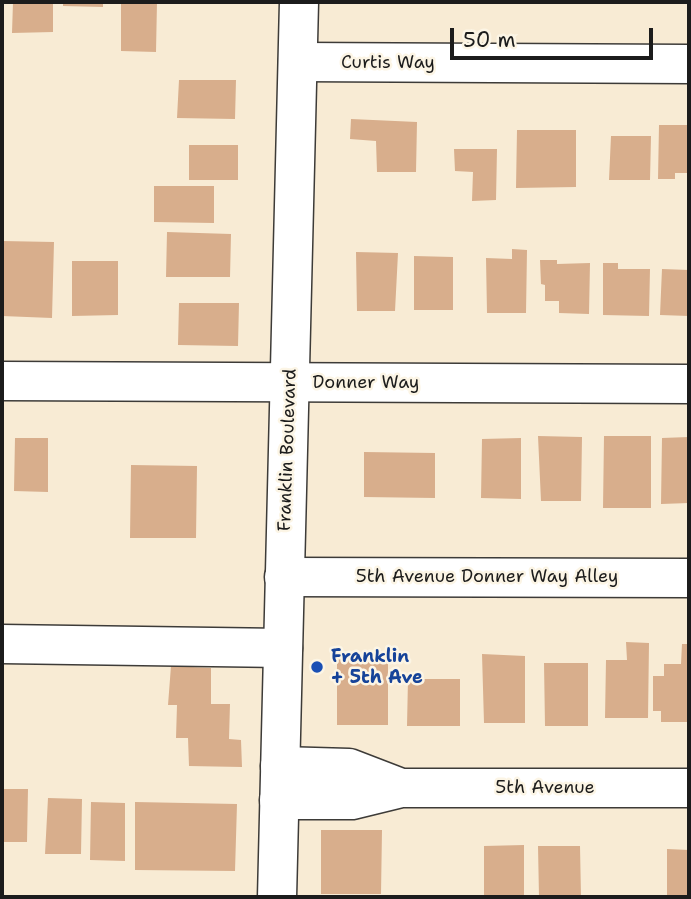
<!DOCTYPE html>
<html>
<head>
<meta charset="utf-8">
<style>
	body { margin:0 }
	#map { position:relative; width:691px; height:899px; overflow:hidden; background:#f8ebd4; font-family:"Shantell Sans",sans-serif }
	canvas { display:block }
	.frame { position:absolute; inset:0; border:4px solid #1c1c1c; pointer-events:none }
	.scale { position:absolute; left:450px; top:28px; width:203px; height:32px; box-sizing:border-box; border:4px solid #1c1c1c; border-top:0; padding-left:9px; font-size:21px; line-height:24px; white-space:nowrap; color:#1c1c1c; -webkit-text-stroke:5px #fcf5e5; paint-order:stroke }
</style>
</head>
<body>
<div id="map">
<canvas width="691" height="899"></canvas>
<div class="frame"></div>
<div class="scale">50 m</div>
</div>
<script>
const g = document.querySelector('canvas').getContext('2d');
g.lineJoin = 'round';
function fillPath(path, color) { g.fillStyle = color; g.fill(path, 'evenodd'); }
function trace(path, color, width, dash) { g.strokeStyle = color; g.lineWidth = width; g.lineCap = dash ? 'butt' : 'round'; g.setLineDash(dash || []); g.stroke(path); }
function label(font, color, halo, rows, align = 'center') {
  g.font = font + ' "Shantell Sans",sans-serif'; g.lineWidth = 5; g.setLineDash([]); g.textBaseline = 'middle'; g.strokeStyle = halo; g.fillStyle = color; for (const [text, x, y, turn = 0] of rows) {
    g.save(); g.translate(x, y); g.rotate((+turn || 0) * Math.PI / 180); g.textAlign = isNaN(turn) ? turn : align; if (halo) g.strokeText(text, 0, 0); g.fillText(text, 0, 0); g.restore();
  }
}
fillPath(new Path2D(`
	M13,2h40v30l-41,1z
	M63,2h40v5l-40,-1z
	M121,2h36l-1,50 -35,-1z
	M179,80h57l-1,39 -58,-1z
	M351,119l66,3 -1,50h-39l-1,-31 -26,-2z
	M659,125h30v48h-14v6h-17z
	M517,130h59v57l-60,1z
	M611,136h40l-1,44h-41z
	M189,145h49v35h-49z
	M454,149h43l-1,51 -24,1 1,-29 -18,-1z
	M154,186h60v37l-60,-1z
	M167,232l64,2 -1,43h-64z
	M2,241l52,1 -2,76 -50,-2z
	M512,249l15,1 -1,63h-39l-1,-55 26,1z
	M356,252l42,1 -3,58h-38z
	M414,256l39,1v53h-39z
	M540,260h17v4l33,-1 -1,51 -30,-1v-12h-14v-16l-4,-1z
	M72,261h46v54l-46,1z
	M603,263h15v6h32l-1,47 -46,-1z
	M662,269l27,1v46l-29,-1z
	M179,303h60l-1,43 -60,-1z
	M538,436l44,1 -1,64h-40z
	M604,436h47v72h-48z
	M689,437v66l-28,1 1,-66z
	M15,438h33v54l-34,-1z
	M521,438v61l-40,-1 1,-59z
	M364,452l71,1v45l-71,-1z
	M131,465l66,1 -1,72h-66z
	M626,642l23,1 -1,75h-43l1,-58h21z
	M682,644h7v78h-28v-11h-8v-35h11v-12h17z
	M337,654l51,2v69h-51z
	M482,654l43,2v67h-41z
	M544,663h44v63h-43z
	M171,666l40,2v36h19l-1,35 12,1 1,27 -53,-1 -1,-28h-12l1,-33h-9z
	M408,679h52v47h-53z
	M2,789h26l-1,53h-25z
	M48,798l34,1 -1,55h-36z
	M91,802l34,1v58l-35,-1z
	M135,802l102,2 -2,67 -100,-1z
	M321,830h61l-1,64h-60z
	M524,845v52h-40v-51z
	M538,846h42l1,51h-42z
	M667,849l22,1v47h-22z`), '#d8ae8c');
const minor = new Path2D(`
	M298,62l391,2
	M2,381l687,3
	M284,577l405,1
	M2,644l281,4
	M280,766l69,2 52,20
	M279,800h73l49,-12h288`);
const major = new Path2D(`
	M277,897l22,-895`);
trace(minor, '#3d3b38', 41);
trace(major, '#3d3b38', 41);
trace(minor, '#fff', 38);
trace(major, '#fff', 38);
for (const [x, y, r, color] of [
	[317,667,7,"#1a4fb4"]
]) { const dot = new Path2D(); dot.arc(x, y, r, 0, 2 * Math.PI); g.fillStyle = color; g.fill(dot); trace(dot, '#fcf5e5', 2.5); }
label('18px', '#1c1c1c', '#fcf5e5', [
	["Curtis Way",388,63],
	["Donner Way",366,383],
	["Franklin Boulevard",288,450,-88],
	["5th Avenue Donner Way Alley",487,577],
	["5th Avenue",545,788]
]);
label('bold 18px', '#164399', '#fcf5e5', [
	["Franklin",331,657],
	["+ 5th Ave",331,678]
], 'left');
</script>
</body>
</html>
